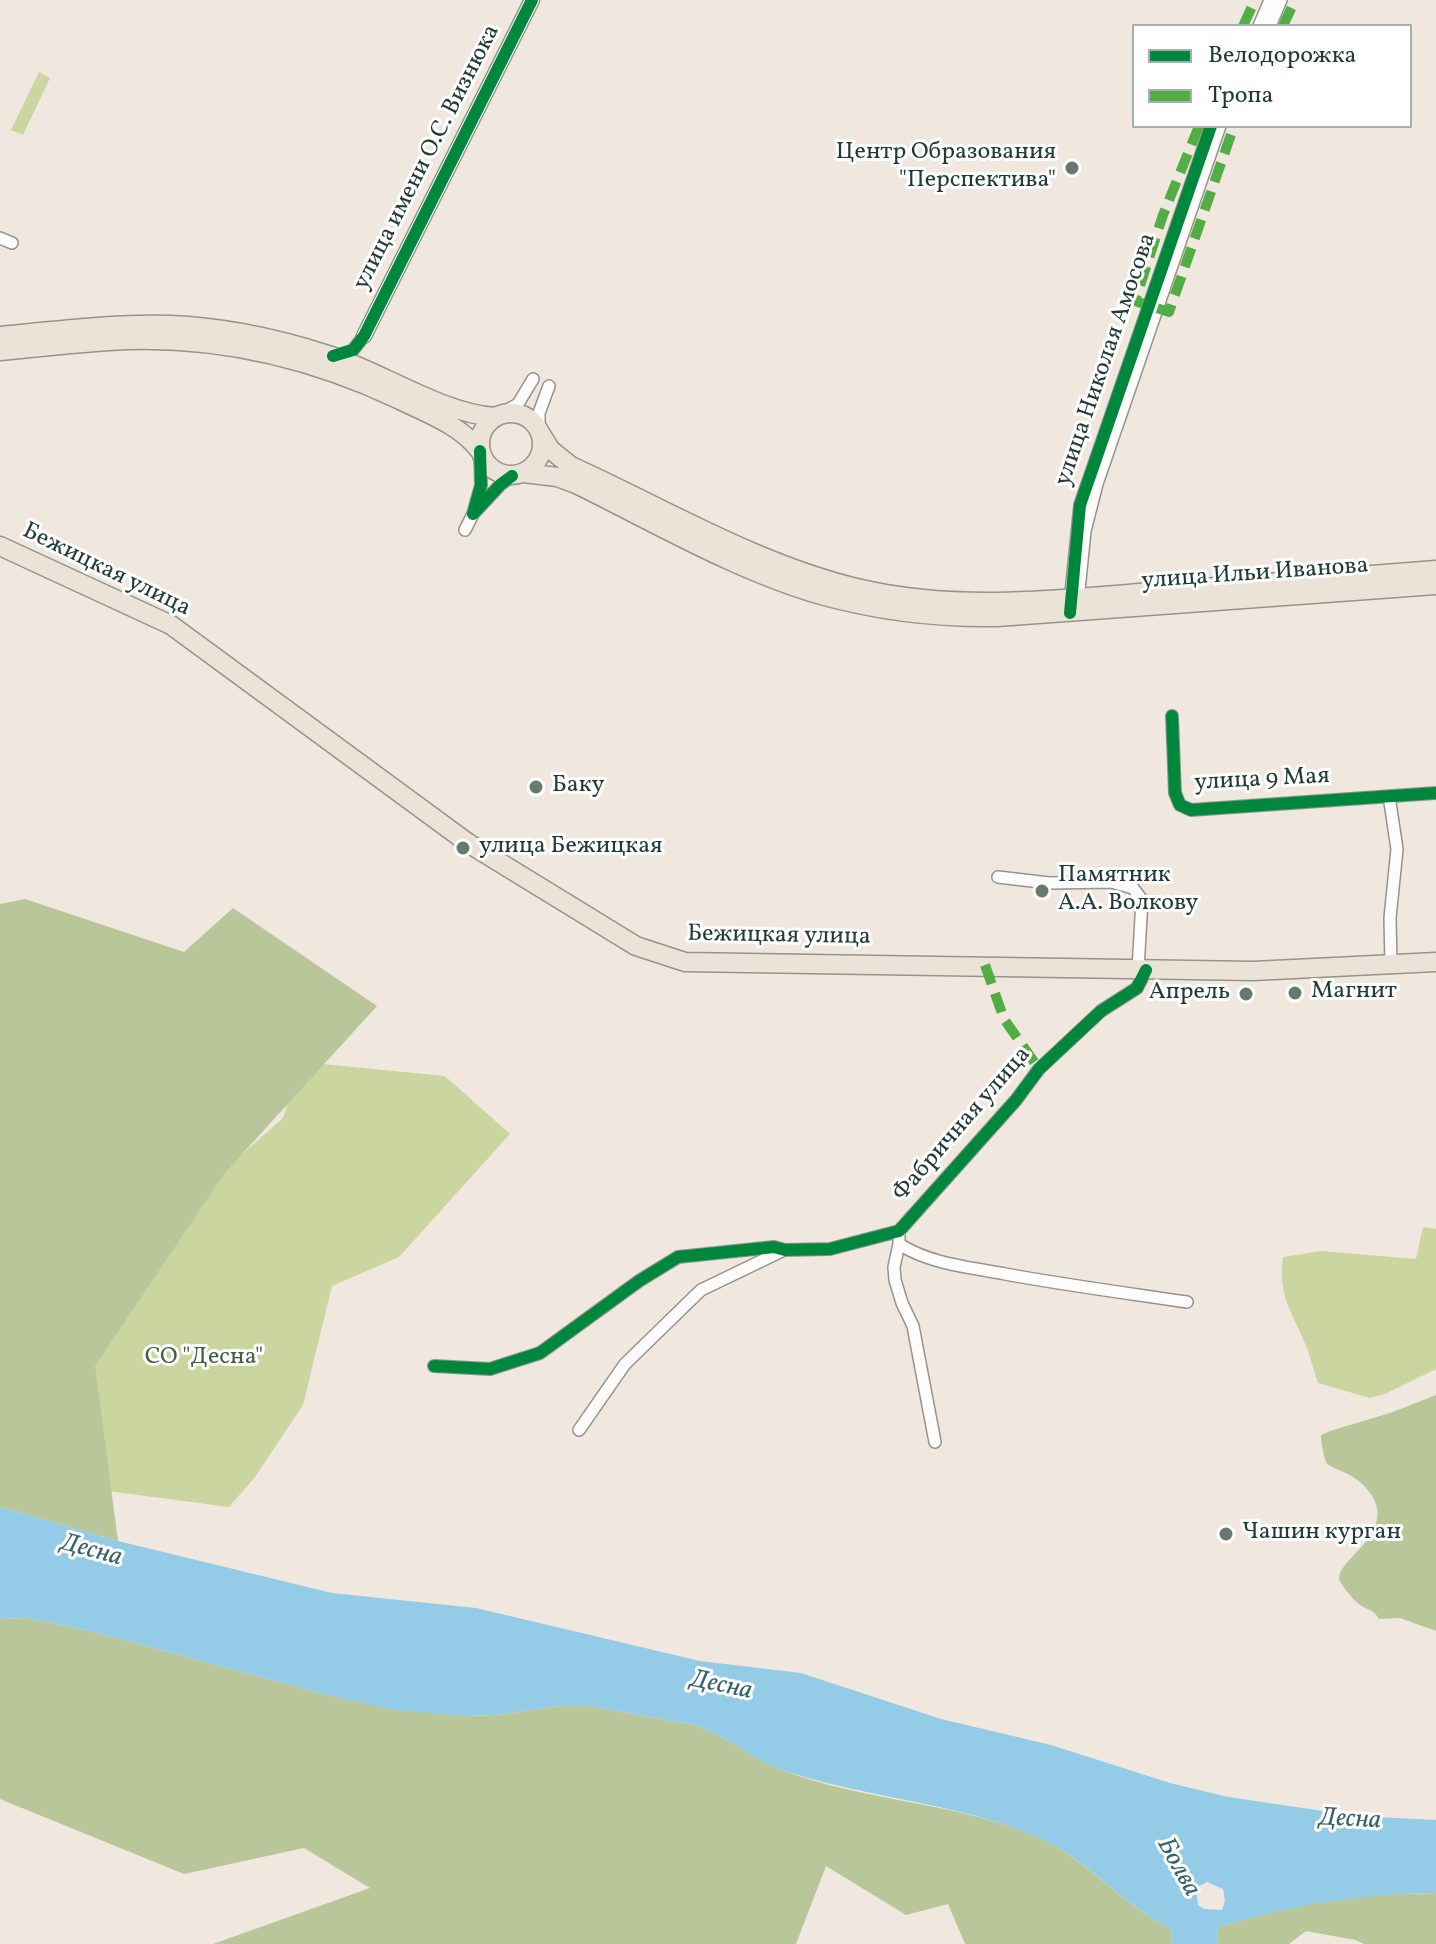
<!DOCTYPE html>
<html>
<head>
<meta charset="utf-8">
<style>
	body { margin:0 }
	#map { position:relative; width:1436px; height:1944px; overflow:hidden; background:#f0e8de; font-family:Vollkorn,serif }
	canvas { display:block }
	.legend { position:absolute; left:1132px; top:24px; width:280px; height:104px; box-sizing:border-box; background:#fff; border:2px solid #a5b1ae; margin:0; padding:10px 14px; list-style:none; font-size:24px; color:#1f3d34 }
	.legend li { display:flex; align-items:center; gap:16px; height:40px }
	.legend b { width:40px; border:2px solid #a5b1ae }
</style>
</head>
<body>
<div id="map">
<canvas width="1436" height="1944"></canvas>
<ul class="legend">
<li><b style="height:10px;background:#00873e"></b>Велодорожка</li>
<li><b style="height:10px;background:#52ad45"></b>Тропа</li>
</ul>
</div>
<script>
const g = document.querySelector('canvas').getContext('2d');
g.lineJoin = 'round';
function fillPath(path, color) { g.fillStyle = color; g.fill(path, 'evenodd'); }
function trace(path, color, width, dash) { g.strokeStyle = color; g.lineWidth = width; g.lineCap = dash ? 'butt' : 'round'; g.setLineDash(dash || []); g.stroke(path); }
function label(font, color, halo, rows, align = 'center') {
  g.font = font + ' Vollkorn,serif'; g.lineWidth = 6; g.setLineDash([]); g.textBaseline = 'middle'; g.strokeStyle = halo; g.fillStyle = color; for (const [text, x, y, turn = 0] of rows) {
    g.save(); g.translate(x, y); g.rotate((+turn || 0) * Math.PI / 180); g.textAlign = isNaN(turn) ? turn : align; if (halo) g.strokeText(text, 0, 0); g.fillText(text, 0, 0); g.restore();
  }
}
fillPath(new Path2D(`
	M39,72l11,6 -27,57 -12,-5z
	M302,1062l143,14 65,58 -111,123 -67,29 -29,119 -48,72 -26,30 -129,-17 -19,-120 108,-169 94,-83z
	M1423,1227l13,2v140l-51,25 -15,4 -52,-15c-5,-14 -8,-29 -14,-42 -14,-33 -26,-47 -21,-84l38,-6 95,8z`), '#cbd59f');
fillPath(new Path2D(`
	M25,899l159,53 49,-44 144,98 -153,168 -129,192 23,175 -118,-34v-603z
	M1436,1395v236l-36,-13 -21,1c-5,-9 -11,-9 -19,-14 -6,-4 -17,-18 -20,-24 -9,-21 72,-52 20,-99 -9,-8 -23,-12 -33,-18 -3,-5 -6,-21 -6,-29l9,-4 63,-19z
	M27,1618l67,14 237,64 133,20 33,-1 63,-9h28l107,19c31,11 57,33 87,45 80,31 173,32 254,66 50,22 86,69 135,93l1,15h-207l-17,-40 -42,11 -80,-49 -30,78h-583l157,-56 -66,-40 -120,26 -184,-75v-180z
	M1436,1893v51h-72l-9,-4 -49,-9 -17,13h-72l1,-17c36,-10 73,-22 111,-27 35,-5 71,-6 107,-7z`), '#b8c699');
fillPath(new Path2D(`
	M0,1507l118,34 214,52 144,15 224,53 101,12 140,46 110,26 119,38 58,14 129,19 79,4v73c-81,1 -140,12 -218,34l-1,17h-45l-1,-15c-49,-24 -85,-72 -136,-93 -80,-34 -171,-38 -253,-66 -31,-11 -55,-34 -87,-45l-107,-19h-28l-63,9 -33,1 -70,-6 -63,-14 -237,-64 -67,-14 -27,1zM1207,1882l16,7 2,12 -3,9 -18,-1 -6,-4 -2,-17z`), '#94cbe6');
const minor = new Path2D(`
	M1259,26l11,-26
	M1270,26l11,-26
	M0,238l12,5
	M336,356l17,-6 11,-14
	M495,417l23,-13 15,-25
	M539,431v-18l10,-27
	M480,451l1,34 -8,29 28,-30 11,-8
	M465,530l8,-16
	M1078,600l7,-69 12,-47 123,-358
	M1070,603l10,-98 131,-379
	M1172,716l3,77 5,12 11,5 245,-17
	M1389,796l8,53 -7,69 1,47
	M998,877l51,6 62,-1 22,6 9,12 -4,69
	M899,1231v13c31,20 70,23 106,30 60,11 121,19 182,28
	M899,1244l-5,23 1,13 7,23 11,23 22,116
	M434,1366l56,3 50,-16 99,-72 39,-24 96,-10 11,3 45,-1 69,-18 117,-131 23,-31 62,-58 36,-23 9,-18
	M579,1430l46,-66 76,-74 83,-40`);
const tertiary = new Path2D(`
	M364,336l168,-336`);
const primary = new Path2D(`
	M0,336c56,-5 113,-13 170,-11 52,2 105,13 155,29 54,16 114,59 170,63
	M0,351c42,-4 85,-9 127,-11 95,-3 186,19 271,59 30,15 61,25 82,52
	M480 444a31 31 0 1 1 62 0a31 31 0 1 1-62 0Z
	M539,431l12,19 20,16c95,43 187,99 290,123 95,22 194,11 290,3 95,-7 190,-15 285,-22
	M524,473l33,4 19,7c78,38 161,87 245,111 58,16 116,23 176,22l439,-32
	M0,546l171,79 297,218 168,103 49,16 568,9 183,-9`);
trace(minor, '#93948e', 14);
trace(tertiary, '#93948e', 17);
trace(primary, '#93948e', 21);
trace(minor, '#fdfcfa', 11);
trace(tertiary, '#fdfcfa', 14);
trace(primary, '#ebe3d7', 18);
trace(new Path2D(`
	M1243,26l12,-26
	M1283,26l12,-26
	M1199,126l-36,89 -28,86 34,11 65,-186
	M985,965l19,54 35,50`), '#52ad45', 10, [20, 10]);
trace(new Path2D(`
	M333,356l20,-6 11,-14 168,-336
	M480,451l1,34 -8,29 28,-30 11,-8
	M1070,613l10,-108 131,-379
	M1172,716l3,77 5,12 11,5 245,-17
	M434,1366l56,3 50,-16 99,-72 39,-24 96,-10 11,3 45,-1 69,-18 117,-131 23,-31 62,-58 36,-23 9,-18`), '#00873e', 12);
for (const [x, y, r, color] of [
	[1072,168,8,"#687970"],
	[536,787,8,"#687970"],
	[463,848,8,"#687970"],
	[1042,891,8,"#687970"],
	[1295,993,8,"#687970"],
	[1246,994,8,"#687970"],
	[1226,1534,8,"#687970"]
]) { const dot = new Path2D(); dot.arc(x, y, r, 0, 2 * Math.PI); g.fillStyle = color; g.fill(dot); trace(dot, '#fff', 3); }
label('24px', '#1f3d34', '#fff', [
	["Центр Образования",1056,154,"right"],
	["\"Перспектива\"",1056,182,"right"],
	["Баку",552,787],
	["улица Бежицкая",479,848],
	["Памятник",1058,877],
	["А.А. Волкову",1058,905],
	["Магнит",1311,993],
	["Апрель",1230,994,"right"],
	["Чашин курган",1242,1534]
], 'left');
label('24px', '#1f3d34', '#fff', [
	["улица имени О.С. Визнюка",428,158,-63],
	["улица Николая Амосова",1107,360,-71],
	["Бежицкая улица",106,571,26],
	["улица Ильи Иванова",1255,575,-4],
	["улица 9 Мая",1262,781,-3],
	["Бежицкая улица",779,937,1],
	["Фабричная улица",963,1125,-49]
]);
label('24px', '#425f42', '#fff', [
	["СО \"Десна\"",204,1359]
]);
label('italic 26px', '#36646a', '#fff', [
	["Десна",91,1552,15],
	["Десна",721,1687,12],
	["Десна",1350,1821,3],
	["Болва",1177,1868,61]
]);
</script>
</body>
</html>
